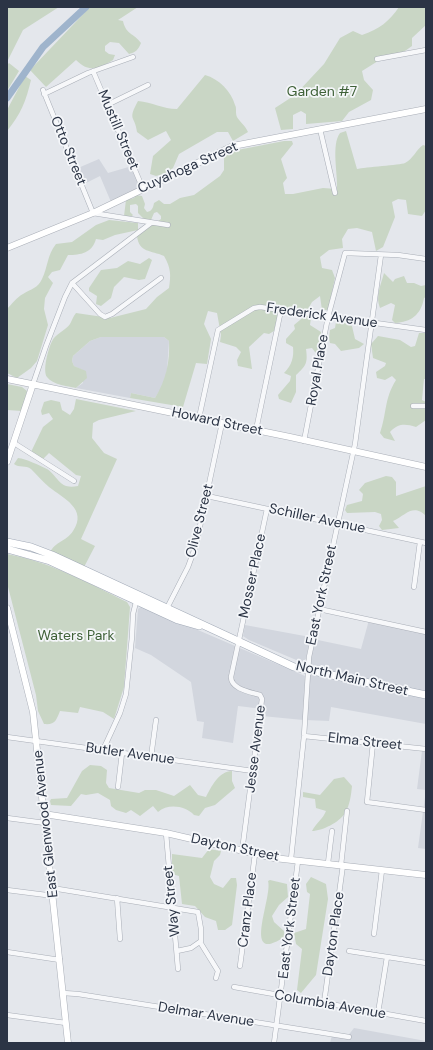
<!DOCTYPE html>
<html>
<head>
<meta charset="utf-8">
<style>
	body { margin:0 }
	#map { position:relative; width:433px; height:1050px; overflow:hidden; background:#e4e7ec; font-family:"DM Sans",sans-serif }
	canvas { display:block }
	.frame { position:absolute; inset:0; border:8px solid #2b3445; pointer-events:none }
</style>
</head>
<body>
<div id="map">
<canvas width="433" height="1050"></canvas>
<div class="frame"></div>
</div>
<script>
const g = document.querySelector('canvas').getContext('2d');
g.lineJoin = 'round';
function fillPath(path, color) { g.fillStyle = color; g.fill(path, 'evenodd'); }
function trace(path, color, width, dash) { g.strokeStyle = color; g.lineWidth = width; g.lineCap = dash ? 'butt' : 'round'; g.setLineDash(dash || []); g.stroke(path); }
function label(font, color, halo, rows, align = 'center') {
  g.font = font + ' "DM Sans",sans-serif'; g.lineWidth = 3.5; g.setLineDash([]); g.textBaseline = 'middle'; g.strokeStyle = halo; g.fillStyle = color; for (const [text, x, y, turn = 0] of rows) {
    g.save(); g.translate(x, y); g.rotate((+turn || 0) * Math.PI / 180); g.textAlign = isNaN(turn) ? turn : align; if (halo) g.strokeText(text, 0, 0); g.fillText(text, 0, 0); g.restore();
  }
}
fillPath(new Path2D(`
	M99,159l9,14 24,-7 7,19 -1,3 -27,14 -11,-26 -16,8 -6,-16z
	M141,336l23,1 5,4 -2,30 -4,14 -8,13 -24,-5 -1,5 -54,-10 7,-5 -1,-13 -8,-4 -2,-5 1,-5 17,-15 11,-4z
	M142,606l163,70 -2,44 -41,-4 1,-7 -25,-3 -5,37 -31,-5 2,-16 -7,-1 -6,-39 -40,-27 -16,-7 3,-39z
	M369,620l57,12v92l-95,-17 -2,14 -24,-1 8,-81 48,10z
	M245,625l65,12 -4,22 -5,3 -52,-22 -6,-4z
	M422,751l4,1v97l-8,-1 8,-58 -9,-1z
	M354,1028l72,13v2h-96l2,-8 15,2z`), '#d2d6de');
fillPath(new Path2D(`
	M7,7h52l-36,23 -16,32z
	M90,7h48l-20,13 5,1c3,14 11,12 18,22 -3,7 -5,9 -12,11l-10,-11 -9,-1 -5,4v5l4,3 6,1 -2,5c-14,9 -24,13 -37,0l-30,27 -16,-17z
	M399,7h27v18l-14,13v8l-7,5 -27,10 -16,10 2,9 9,10 -2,10 -22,12 -7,9 -36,3v-10l-5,-3 -8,4v14l-12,1 -6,-22 20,-13 29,-31 16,-26 13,-7 9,4c17,-6 27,-13 37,-28z
	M9,63l10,8 -12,20v-26z
	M205,75c14,4 26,16 30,30 2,3 0,8 2,12 2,4 8,8 11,15l-15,9 -5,-9h-11l-38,22 -6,14 -9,6 -8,2 -6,-2 3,-18 18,-16 -5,-9 -18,9 -11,-8c-2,-17 -10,-11 1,-31 14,1 25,8 39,8z
	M25,76l6,4c-5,21 -10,34 -24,51v-21z
	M346,131l11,38c8,-2 43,-4 48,-6 8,-4 11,-13 18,-18l3,1v64l-4,6 -14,-2 -2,-14 -8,-1 -6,3 3,15 -12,30 -7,4 -4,-19 -15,-4 -9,1 -6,10 1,9 -14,2 -9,7 2,11 10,2 3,8 -7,32h-6l-2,-14 -8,6 -5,9 -16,-2 -13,6 -4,16 -5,3 -5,-1 -15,14 3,22 -14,-3 -1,-6 4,-8 -5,-5 -16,-5 1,-7 -4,-22 -9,-2 -4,13 7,15 -4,25 -11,-1 -13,44 -53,-9 1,-5 24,5c11,-18 15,-36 14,-57l-5,-4h-63l-11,4 -17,15 -1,5 2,5 12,5 1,7 -11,10c-9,-2 -23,-3 -29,-11 -5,-6 2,-33 7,-39 4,-5 13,-9 16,-14 2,-4 3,-7 6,-11l34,5 36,-9 11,-12 12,-9c2,-13 2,-20 -5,-32 -13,-6 -25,-3 -27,-20l24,-17v-3l-4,-4 -3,1 -3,7h-6l-7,-7v-7l-2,-2 -6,1v7l3,3 -2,2 -7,-1 2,-16 8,-2 2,-3 6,1 3,8 -1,4 3,4c5,-1 6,-4 7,-9l5,-3 5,4h6l10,-6 14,-3 26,-19 4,-6v-15l3,-3 57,-11h8l1,3 -12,15 6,19 -4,5 2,11h8l30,-6 14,1c1,-15 -6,-44 3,-56z
	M109,220l29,3v7l-23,5 -12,5 -7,-1c-4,14 -15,16 -28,16l-8,15 -8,2 -4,5 5,6 -8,15 -1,11 4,16 -11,36 -6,7 -14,10 -10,-5v-64c5,-5 10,-12 16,-15 8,-5 15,-6 19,-15 6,-12 5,-24 14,-35l16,-2 24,-17z
	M149,258l3,2 -7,19 -6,1 -15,-3 -10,10 -3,11 -10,8 -5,-2 1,-8 -8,-5v-3l12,-18 16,-2 11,-7 12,3z
	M384,273l9,9 2,-3 9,-3 3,7h7l7,3 5,-1v12l-2,1c-3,17 -13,24 -29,25l-3,-3 3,-15 -4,-2 -11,5c-5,-12 1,-23 4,-35z
	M306,315l5,3 -1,7 11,7 -3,24 -6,-8 -6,1c2,14 0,17 -10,26v17l-5,11 -12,-4 -1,-4 12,-14 1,-5 -7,-3c8,-8 10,-16 9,-26l-7,-4v-4l9,-10 -1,-4z
	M336,322l11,1 5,3 3,13 9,5 -5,4 -18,3 -6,-7 -5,-1 -1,-5 1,-8 5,-2z
	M419,333h7v46h-2l-2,21 4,2v18l-10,7c-11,-3 -17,-4 -26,5l5,9 -11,-3 -4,-5c7,-20 4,-34 16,-53l-4,-4 -7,4 -8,-2 -1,-6 9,-6 1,-3 -13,-5 -2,-14 7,-8 22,4 11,7 4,-1z
	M7,384l15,3 5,4 -5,20 -15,-1z
	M76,399l60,12 -37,9 -6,3 -1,15 12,15 13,6 -36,80 14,7 -12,23 -34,-15c7,-14 17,-12 24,-23 15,-22 -10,-33 -24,-44 -7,-6 -12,-12 -18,-18 -5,-4 -12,-1 -17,-5l4,-6c8,1 21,7 29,11 12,8 12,21 31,17l3,-10 -5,-1 -27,-22 -6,6 -12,-7 12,-25 10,-8 -4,-6 -7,2 -1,-4 3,-9 7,-2 9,2 2,8 8,5 4,-6z
	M386,476l6,1 4,5v14l30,-10v30c-13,-13 -20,-1 -33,5l6,7 -17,2 -3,-4 3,-6 -1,-6 -6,-2 -28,1 -2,-3 2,-5 15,-4 1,-7 -4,-4 6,-7z
	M7,554c44,8 81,29 120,48l3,5 -6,80 -10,32 -11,-7 -23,-5 -2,6 -18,-2c-4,10 -5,14 -16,13l-6,-13 -2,-16 -29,-112z
	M90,765l11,1 6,4 -1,13 3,5 30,5 6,-3h11l18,6 16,-11 8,10 8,2c5,-10 13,-26 26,-26v10l3,7 -20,17 -10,3 -6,8 -5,-1c-8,-9 -26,-12 -36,-3l-5,-6 -13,10 -9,-6 -5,3 -10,-3 -5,-4 -1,-6 -12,-7 -12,2 -5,-1 -10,12 -20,-1 -1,-4 1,-2 16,-1 15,-27z
	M344,777l8,9c-1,9 -2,19 -7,27 -5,9 -23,18 -33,18 4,-8 11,-12 14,-20l-10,-3 -1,-9 -12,-2v-5l17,3 14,-16z
	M209,849l12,2 -1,4 -6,6 -4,16 4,7 9,4 8,-10h5l1,7 -5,40 -7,5h-7l-2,-9 -11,-4 -10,-11 -13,-2 -3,-28 -7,-2v-20l30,4z
	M311,877l15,7 2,15 -12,76 -15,18 -4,-3 5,-41 -6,-5 -2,-11 12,-4 4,-35 -3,-2 -1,-8z
	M270,880l17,4 1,13 -9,8 -7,11 2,6 10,9v6c-43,29 -11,-40 -16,-56z`), '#c9d6c5');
trace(new Path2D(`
	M7,98l36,-51 43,-40`), '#9fb4cc', 7);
const street = new Path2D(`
	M377,59l49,-9
	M93,71l50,118
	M43,90l50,123 75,12
	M44,94l44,-21 45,-16
	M107,105l41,-20
	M320,129l15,64
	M72,283l28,31 5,3 7,-3 49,-36
	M33,384l13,-38 19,-49 7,-14 79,-60
	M413,406h13
	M199,418l19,-88 36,-22 6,-1 166,23
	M256,430l25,-120
	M304,441l24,-124 17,-64 53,2 28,4
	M14,443l60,38
	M207,496l219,47
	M414,587l6,-45
	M319,609l107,23
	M166,610l22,-43 8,-22 26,-122
	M304,736l122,13
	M7,737l246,34
	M373,743l-6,59 59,8
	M103,750l17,-37 6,-19 6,-57 1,-23 4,-16
	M151,757l5,-37
	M118,787l4,-34
	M7,818l38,5
	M166,833l12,136
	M242,851l20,-152 -2,-4c-10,-3 -29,-6 -29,-18l36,-168
	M291,859l13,-123 5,-79 46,-213 26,-189
	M328,863l4,-32
	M341,865l6,-54
	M52,888l146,24 3,17v12l-10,7 -14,3
	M7,890l47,6
	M117,898l3,41
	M374,934l8,-64
	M200,942l18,29 -2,7
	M349,951l77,12
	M7,952l53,8
	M240,966l15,-112
	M234,987l192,34
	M63,993l15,1 271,43
	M324,1003l19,-138
	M378,1013l9,-56
	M7,1015l59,8
	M274,1043l24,-182`);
const secondary = new Path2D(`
	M7,248l86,-35 140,-67 193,-37
	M7,379l283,58 136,30
	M7,462l26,-78
	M7,608l26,104 35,331
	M44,814l122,19 108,25 152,17`);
const primary = new Path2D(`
	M7,542l24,5 21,8 242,112 132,28
	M7,549l43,12 128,59 21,6`);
trace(street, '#a9aeb7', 5.5);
trace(secondary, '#a9aeb7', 7);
trace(primary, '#a3abb8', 8);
trace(street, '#f7f8fa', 4.5);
trace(secondary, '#fff', 6);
trace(primary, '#fff', 7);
label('14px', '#3f6138', '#f4f6f9', [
	["Garden #7",322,92],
	["Waters Park",76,636]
]);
label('14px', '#2b3445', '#f4f6f9', [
	["Mustill Street",118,130,67],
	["Otto Street",68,151,68],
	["Cuyahoga Street",188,168,-24],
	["Frederick Avenue",322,316,8],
	["Royal Place",318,370,-80],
	["Howard Street",217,422,12],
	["Schiller Avenue",317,519,12],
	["Olive Street",200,521,-76],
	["Mosser Place",253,576,-78],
	["East York Street",322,595,-78],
	["North Main Street",352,679,13],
	["Elma Street",365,742,6],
	["Jesse Avenue",256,749,-83],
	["Butler Avenue",130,754,8],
	["East Glenwood Avenue",46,824,-96],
	["Dayton Street",235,848,12],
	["Way Street",172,901,-96],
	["Cranz Place",248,910,-83],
	["East York Street",290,928,-83],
	["Dayton Place",334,934,-82],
	["Columbia Avenue",330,1005,10],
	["Delmar Avenue",206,1015,9]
]);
</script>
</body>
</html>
